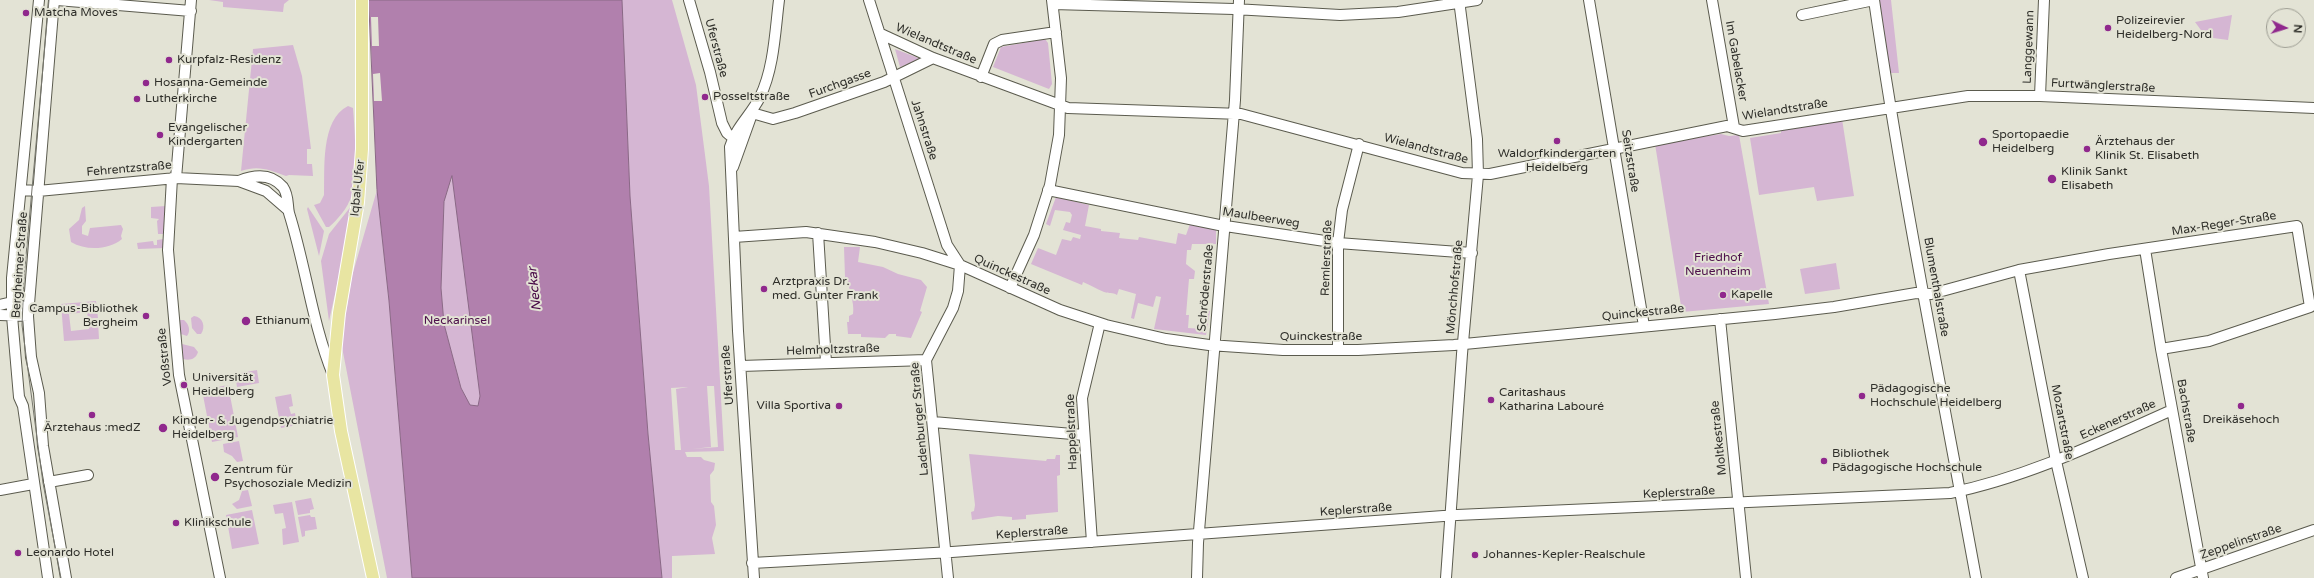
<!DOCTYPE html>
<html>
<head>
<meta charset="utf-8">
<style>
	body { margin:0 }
	#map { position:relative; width:2314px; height:578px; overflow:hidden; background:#e3e3d5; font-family:"Varela Round",sans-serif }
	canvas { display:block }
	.north { position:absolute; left:2266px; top:8px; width:40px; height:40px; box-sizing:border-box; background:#e3e3d5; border:1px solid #9b9b91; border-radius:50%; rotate:94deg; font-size:11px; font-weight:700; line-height:16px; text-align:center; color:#2f2f2a }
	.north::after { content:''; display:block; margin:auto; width:14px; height:18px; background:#90288d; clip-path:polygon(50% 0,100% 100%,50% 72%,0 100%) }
</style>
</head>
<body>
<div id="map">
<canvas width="2314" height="578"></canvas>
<div class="north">N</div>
</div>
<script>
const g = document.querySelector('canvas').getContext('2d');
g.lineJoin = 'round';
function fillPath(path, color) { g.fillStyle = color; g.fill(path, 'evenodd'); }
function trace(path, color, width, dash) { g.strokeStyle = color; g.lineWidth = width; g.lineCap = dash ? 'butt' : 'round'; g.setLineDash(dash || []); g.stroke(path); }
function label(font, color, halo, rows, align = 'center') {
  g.font = font + ' "Varela Round",sans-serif'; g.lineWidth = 4; g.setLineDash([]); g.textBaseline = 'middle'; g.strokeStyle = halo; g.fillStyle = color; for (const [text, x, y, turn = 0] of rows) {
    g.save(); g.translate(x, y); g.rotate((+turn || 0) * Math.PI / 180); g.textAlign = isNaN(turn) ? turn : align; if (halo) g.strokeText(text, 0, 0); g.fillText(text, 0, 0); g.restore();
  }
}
fillPath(new Path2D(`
	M209,0h80l-5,4 -1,8 -60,-5v-5z
	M622,0h50l24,85 13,101 15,265 -39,1 2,5h14l3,3 11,3 -1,7 -4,5 1,27 3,4 2,19 -4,13 3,16 -43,2v22h-10l-14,-144 -18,-238zM707,386h7l4,61 -26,2 19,-2zM688,387l-12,2 5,61h-6l-4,-62z
	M1877,0h14l8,73h-11z
	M2232,15l-4,25 -22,-3 -11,-15z
	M1045,39l3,4 4,41 -3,5 -56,-22 8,-20z
	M293,45l9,31 9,73h-4v15h5l1,12 -24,-1 -3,1c-17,-6 -27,-11 -45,-5l12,-122z
	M895,49l26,10 -21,8z
	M348,106l5,2c2,25 5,66 -2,89 -3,11 -14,23 -22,30h-3l-12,-22 6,-2 4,-8c1,-25 -4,-75 24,-89z
	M1842,119l12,77 -37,5 -3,-14 -55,8 -9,-57 31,-5v-3z
	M1721,134l8,2 10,-1 30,169 -87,8 -27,-168z
	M453,175l27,221 -1,10h-9l-9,-18 -17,-64 -3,-36 3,-86z
	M377,190l12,111 23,277h-25l-46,-236 11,-66z
	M1056,197l33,8 -4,21 16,3v2l19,2 -1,5 19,2 1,-3 37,7 2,-11 8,2 4,-11 26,6v14h-24l-1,6h-4l-1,14 9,7 -1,8h-5l-3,36h3l-1,13 14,1 1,-14h-4l1,-5 10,1 -4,24 -52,-6 7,-32 -5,-1 -3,11 -15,-4 -4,16 -3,-1 5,-24 -17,-5 -2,6c-5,-3 -7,-1 -13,-3 -8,-3 -13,-7 -21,-10l-1,3 -51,-21 7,-16 18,7 6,-16 9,2 2,-4 7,2 1,-4 -18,-5 3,-8 4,1 2,-8 -2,-3 -15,-2 -5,16 -4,-2z
	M352,205l-4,31 -19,85 -8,-60 8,-27z
	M85,206l1,15 -4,5v8l6,2 2,-8 31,-3 2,4 -2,7 1,3c-13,11 -36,12 -51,3l-2,-13 10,-9 3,-12z
	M166,206l-2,28h-6l-1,-13 2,-2 -8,-1v-11z
	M308,207l16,24 -5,25 -12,-47z
	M164,239l1,9 -27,1 -1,-6 16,-2 1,4h3v-5z
	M844,247h16l-2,15 25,5 15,7 23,6 6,7 -7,24 2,1 -11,26 -15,-2v-2h-7l-4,4 -24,-1v-3h-13l-1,-12h2v-6l4,-2c2,-12 -5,-26 -6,-37h-2z
	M1836,263l4,26 -35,5 -5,-25z
	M96,301l2,17 -10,1 -1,-7 -18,2 2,17 18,-2 -1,-7 10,-1 1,18 -35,2 -3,-37z
	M194,316c9,1 12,11 7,18h-4l-5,-6 -1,-10z
	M179,320h5c5,4 7,11 3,16l-6,-2z
	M182,344l12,3 4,5c-2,7 -8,9 -15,7z
	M257,370l2,13 -22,4 -2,-13z
	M228,385l10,52 -26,5 -10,-52z
	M291,394l2,12 -4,1 2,7 4,-1 2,12 -16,3 -6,-31z
	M239,441l4,20 -6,1 -5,-6 -8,-4 -1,-8z
	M969,454l77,7 1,-2h8l1,-4h4v20l-3,1 1,36 -32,3v4l-14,1v-3l-14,-1 -26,4 -1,-8 3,-1 1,-6z
	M248,490l4,16 -15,3 -5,-5 7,-4 3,-9z
	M311,498l3,11 -4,1v3l-12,2 -3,-14z
	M292,502l7,40 -16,3 -1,-16 4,-1 -3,-15 -8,1 -2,-9z
	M252,510l7,34 -27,5 -6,-34z
	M310,515l1,2h4l2,12 -12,2v5l-3,1 -4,-20z`), '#d5b6d3');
const water = new Path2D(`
	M369,0h253l8,196 18,238 14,144h-250l-23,-277 -12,-111zM452,176l28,220 -2,10 -8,-1 -9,-17 -17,-64 -3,-36 3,-86z`);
fillPath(water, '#b180ad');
trace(water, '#8a6886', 1);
fillPath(new Path2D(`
	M371,17h7l1,29h-7z
	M380,73l2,28h-8l-1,-27z`), '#e3e3d5');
const minor = new Path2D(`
	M39,0l-27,278v38l7,81 4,9 25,172
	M54,0l-26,316 3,41 8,36 4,53 23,132
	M57,0l134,11
	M689,0l21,72 12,51 5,10 6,5
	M869,0l78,245 13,20 -2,26 -5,17 -27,52 22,218
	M1589,0l55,326
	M1712,0l22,127
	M1874,0c28,193 67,386 102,578
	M1053,4l181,5 106,6 58,-3 79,-12
	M1802,15l72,-15
	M881,34l52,24 135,50 173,6 221,59 28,1 237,-48 16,5 225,-35h72l274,12
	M981,77l13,-33 8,-4 54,-8
	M2040,96l4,-96
	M752,113l21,6 22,-6 89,-31 49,-24
	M733,167l19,-53
	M172,178l-4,72 11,125 41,203
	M176,178l15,-178
	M239,181c15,-6 32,-8 44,6 6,9 4,17 6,26 17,54 23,110 44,162
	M21,190l17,1 138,-13 63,3 27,10 22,19
	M1048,190l171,35 119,18 134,10
	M818,233l8,129
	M734,237l72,-5 69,10 47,11 38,12 100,45 46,15 60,14 43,6 74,5h75l96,-5 321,-31 59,-7 82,-14 15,1 88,-24 90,-16 188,-28 13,81 -101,34 -48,8
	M2145,249l16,100 42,229
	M2019,270l37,191 27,117
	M1010,288l24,-53 16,-50 9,-50 2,-57 -9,-78
	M0,305l12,-3 8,3 8,11
	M0,315l28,1
	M1720,319l26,259
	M1338,350v-107l4,-33 17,-66
	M741,366l185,-6
	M933,422l151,13
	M49,482l39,-7
	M0,490l33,-6
	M1092,542l-10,-144 18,-75
	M752,563l200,-11 505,-37 493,-22c78,-16 150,-51 222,-83
	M754,578l-16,-247 -8,-184c6,-20 21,-32 30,-50 14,-29 15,-65 19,-97
	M1197,578l1,-35 37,-443 4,-100
	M1446,578l16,-224 16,-179 -1,-36 -18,-139
	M2176,578l138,-48`);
const major = new Path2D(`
	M362,0v149l-4,53 -19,111 -6,62 8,56 32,147`);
trace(minor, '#5b5b4e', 12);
trace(major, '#fff', 14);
trace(minor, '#fff', 10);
trace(major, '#e8e5a2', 12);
trace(new Path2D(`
	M49,0l-25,278 -2,47 21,158 18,95`), '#76766d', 1);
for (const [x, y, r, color] of [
	[26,13,4,"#90288d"],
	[2108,28,4,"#90288d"],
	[169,60,4,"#90288d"],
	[146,83,4,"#90288d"],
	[705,97,4,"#90288d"],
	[137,99,4,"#90288d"],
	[160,135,4,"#90288d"],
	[1557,141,4,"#90288d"],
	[1983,142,5,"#90288d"],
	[2087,149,4,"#90288d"],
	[2052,179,5,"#90288d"],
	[764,289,4,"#90288d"],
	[1723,295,4,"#90288d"],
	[146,316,4,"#90288d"],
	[246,321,5,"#90288d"],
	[184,385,4,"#90288d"],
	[1862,396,4,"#90288d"],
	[1491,400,4,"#90288d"],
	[839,406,4,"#90288d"],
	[2241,406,4,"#90288d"],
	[92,415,4,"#90288d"],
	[163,428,5,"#90288d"],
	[1824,461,4,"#90288d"],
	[215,477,5,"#90288d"],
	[176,523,4,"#90288d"],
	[18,553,4,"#90288d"],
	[1475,555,4,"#90288d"]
]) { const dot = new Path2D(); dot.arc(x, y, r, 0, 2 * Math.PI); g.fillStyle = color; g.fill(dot); trace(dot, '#e3e3d5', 1.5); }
label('12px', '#2f2f2a', '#e3e3d5', [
	["Matcha Moves",34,13],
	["Polizeirevier",2116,21],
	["Heidelberg-Nord",2116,35],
	["Kurpfalz-Residenz",177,60],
	["Hosanna-Gemeinde",154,83],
	["Posseltstraße",713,97],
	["Lutherkirche",145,99],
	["Evangelischer",168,128],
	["Kindergarten",168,142],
	["Sportopaedie",1992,135],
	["Heidelberg",1992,149],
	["Ärztehaus der",2095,142],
	["Klinik St. Elisabeth",2095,156],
	["Waldorfkindergarten",1557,154,"center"],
	["Heidelberg",1557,168,"center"],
	["Klinik Sankt",2061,172],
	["Elisabeth",2061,186],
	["Arztpraxis Dr.",772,282],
	["med. Gunter Frank",772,296],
	["Kapelle",1731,295],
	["Campus-Bibliothek",138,309,"right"],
	["Bergheim",138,323,"right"],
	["Ethianum",255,321],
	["Universität",192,378],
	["Heidelberg",192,392],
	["Pädagogische",1870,389],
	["Hochschule Heidelberg",1870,403],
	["Caritashaus",1499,393],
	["Katharina Labouré",1499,407],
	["Villa Sportiva",831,406,"right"],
	["Dreikäsehoch",2241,420,"center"],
	["Kinder- & Jugendpsychiatrie",172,421],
	["Heidelberg",172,435],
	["Ärztehaus :medZ",92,428,"center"],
	["Bibliothek",1832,454],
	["Pädagogische Hochschule",1832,468],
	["Zentrum für",224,470],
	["Psychosoziale Medizin",224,484],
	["Klinikschule",184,523],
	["Leonardo Hotel",26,553],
	["Johannes-Kepler-Realschule",1483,555]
], 'left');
label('12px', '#2f2f2a', '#e3e3d5', [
	["Wielandtstraße",936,44,23],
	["Langgewann",2029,47,-88],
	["Uferstraße",716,48,75],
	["Im Gabelacker",1736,61,80],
	["Furchgasse",840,84,-20],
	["Furtwänglerstraße",2103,86,3],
	["Wielandtstraße",1785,110,-9],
	["Jahnstraße",924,130,72],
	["Wielandtstraße",1426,149,15],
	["Seitzstraße",1630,161,81],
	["Fehrentzstraße",129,169,-5],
	["Iqbal-Ufer",358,188,-84],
	["Maulbeerweg",1261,218,9],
	["Max-Reger-Straße",2224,224,-9],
	["Remlerstraße",1327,258,-88],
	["Bergheimer Straße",20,265,-86],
	["Quinckestraße",1012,275,24],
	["Mönchhofstraße",1455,287,-85],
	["Blumenthalstraße",1936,287,80],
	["Schröderstraße",1206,288,-85],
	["Quinckestraße",1643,313,-6],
	["Quinckestraße",1321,337],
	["Helmholtzstraße",833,350,-2],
	["Voßstraße",165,357,-96],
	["Uferstraße",728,375,-94],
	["Bachstraße",2186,411,80],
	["Ladenburger Straße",920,419,-95],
	["Eckenerstraße",2118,420,-24],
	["Mozartstraße",2062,422,79],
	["Happelstraße",1072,432,-92],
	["Moltkestraße",1719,438,-96],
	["Keplerstraße",1679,493,-3],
	["Keplerstraße",1356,510,-4],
	["Keplerstraße",1032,533,-4],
	["Zeppelinstraße",2241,542,-19]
]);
label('12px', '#4d104b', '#e3e3d5', [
	["Friedhof",1718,258],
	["Neuenheim",1718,272],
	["Neckarinsel",457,321]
]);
label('italic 13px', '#470946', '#e3e3d5', [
	["Neckar",535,289,-96]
]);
</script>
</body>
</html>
